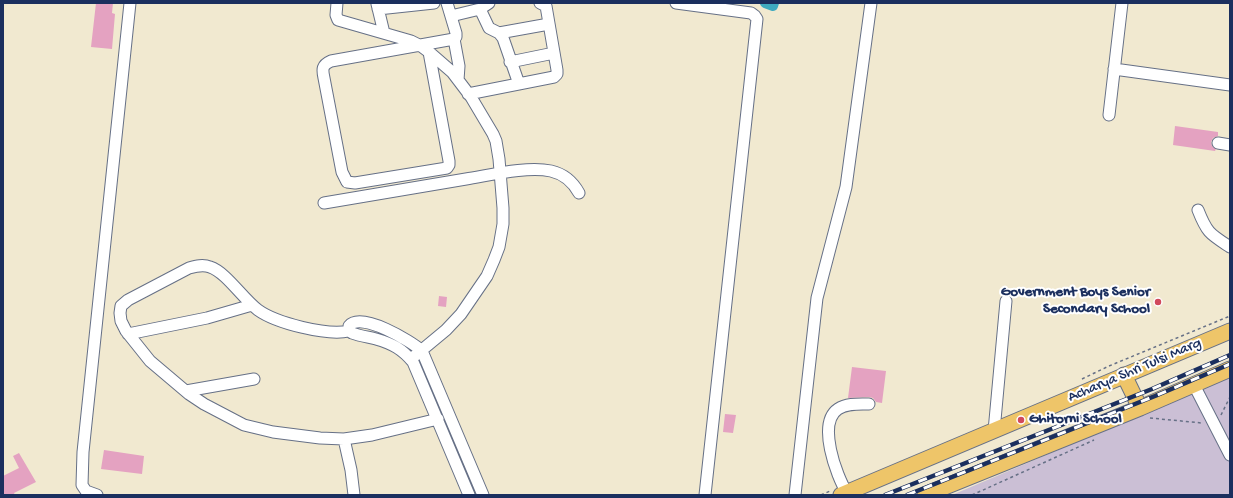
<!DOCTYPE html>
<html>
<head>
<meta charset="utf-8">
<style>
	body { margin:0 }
	#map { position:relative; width:1233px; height:498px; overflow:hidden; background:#f1e9d0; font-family:"Gochi Hand",sans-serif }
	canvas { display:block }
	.frame { position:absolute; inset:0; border:4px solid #1b2f5e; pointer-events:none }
</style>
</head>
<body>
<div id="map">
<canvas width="1233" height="498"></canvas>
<div class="frame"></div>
</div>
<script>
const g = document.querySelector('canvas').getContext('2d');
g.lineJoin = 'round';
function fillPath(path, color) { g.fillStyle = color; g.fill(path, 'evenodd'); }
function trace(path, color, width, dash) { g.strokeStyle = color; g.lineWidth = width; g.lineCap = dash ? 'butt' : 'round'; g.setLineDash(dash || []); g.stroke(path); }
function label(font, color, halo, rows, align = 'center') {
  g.font = font + ' "Gochi Hand",sans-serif'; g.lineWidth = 4; g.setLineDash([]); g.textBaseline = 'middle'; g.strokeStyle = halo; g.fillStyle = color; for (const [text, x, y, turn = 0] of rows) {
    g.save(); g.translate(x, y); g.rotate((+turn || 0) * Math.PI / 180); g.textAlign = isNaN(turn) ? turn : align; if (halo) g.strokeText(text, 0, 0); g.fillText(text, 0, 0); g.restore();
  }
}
fillPath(new Path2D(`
	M1230,377v118h-278z`), '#cbbfd5');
trace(new Path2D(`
	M765,3l8,3 1,-3`), '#3faabf', 10);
fillPath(new Path2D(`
	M96,3h17l-1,10 3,1 -3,35 -21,-2z
	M1175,126l43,6v4l-5,2 -2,4 1,4 4,3 -1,2 -42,-6z
	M439,296l8,1 -1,10 -8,-1z
	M852,367l34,4 -4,32 -6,-1 -3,-4 -4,-1 -21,1z
	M725,414l11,1 -3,18 -10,-1z
	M104,450l40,6 -2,18 -41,-5z
	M19,453l17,29 -22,11 1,2h-12v-19l16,-8 -6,-12z`), '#e4a2c1');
const minor = new Path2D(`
	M337,3l-1,12 2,5 73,21 10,5 8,6 23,20 19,25 22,37 3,7 3,18 4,49v16l-4,23 -5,13 -7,16 -26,38 -15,16 -35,29
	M676,3l75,10 4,3 2,3 -52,476
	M377,4l7,29
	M378,9l56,-6
	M480,9l9,19 10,5 4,5 16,46
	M451,16l29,-7 9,-6
	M499,33l50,-9
	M454,39l5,27 -1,14
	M429,52l20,109v4l-2,3 -92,15 -8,-1 -5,-10 -18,-94c-2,-9 -2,-13 7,-17l123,-22 2,-2v-4l-9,-30
	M510,62l44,-9
	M1114,69l116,16
	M468,94l86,-17 3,-3v-4l-11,-64 -6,-3
	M1109,115l13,-112
	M1218,143l12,2
	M324,203c48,-8 95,-16 142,-24 25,-4 61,-13 85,-8 13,3 22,11 28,22
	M1198,210c9,23 12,24 32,37
	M349,331c-22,5 -73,-8 -91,-21 -15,-11 -32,-38 -48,-43 -7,-3 -14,-1 -21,1l-61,32 -7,6 -1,7 1,8 5,10 24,30 39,33 15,10 40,21 29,7 47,6 24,1 28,-4 66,-16
	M128,334l79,-16 45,-13
	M1194,385l36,70
	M186,391l68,-12
	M994,431l12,-130
	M344,439l7,31 3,25
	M847,493c-11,-18 -30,-70 -9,-84 9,-6 21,-5 31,-5
	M97,495l-11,-4 -4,-6 1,-33 47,-449
	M469,495l-56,-133c-11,-13 -20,-18 -37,-23 -8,-2 -16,-3 -24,-6l-3,-2v-5c12,-15 62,15 73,25l61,144
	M795,495l22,-197 29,-111 25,-184`);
const highway = new Path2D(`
	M1124,375l16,33
	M841,495l389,-164
	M925,495l215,-87 90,-39`);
trace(minor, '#667086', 13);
trace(highway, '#667086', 17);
trace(new Path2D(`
	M1082,379l27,-13 121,-50
	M1221,415l9,-18
	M1150,418l52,5
	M821,495l9,-4
	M972,495l122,-55`), '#667086', 1.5, [3, 3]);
trace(minor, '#fff', 11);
trace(highway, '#eec569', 15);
const rail = new Path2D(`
	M885,495l267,-106 78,-34
	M907,495l248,-99 75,-32`);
trace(rail, '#1b2f5e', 4.5);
trace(rail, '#fff', 3, [9]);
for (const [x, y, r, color] of [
	[1158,302,4,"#d1495b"],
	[1021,420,4,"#d1495b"]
]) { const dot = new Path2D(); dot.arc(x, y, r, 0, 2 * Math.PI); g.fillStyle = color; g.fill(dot); trace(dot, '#fff', 1.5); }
label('bold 15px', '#1b2f5e', '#fff', [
	["Government Boys Senior",1150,293],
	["Secondary School",1150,310],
	["Ghitorni School",1029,420,"left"]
], 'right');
label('15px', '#1b2f5e', '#fff', [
	["Acharya Shri Tulsi Marg",1135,371,-23]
]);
</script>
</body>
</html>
